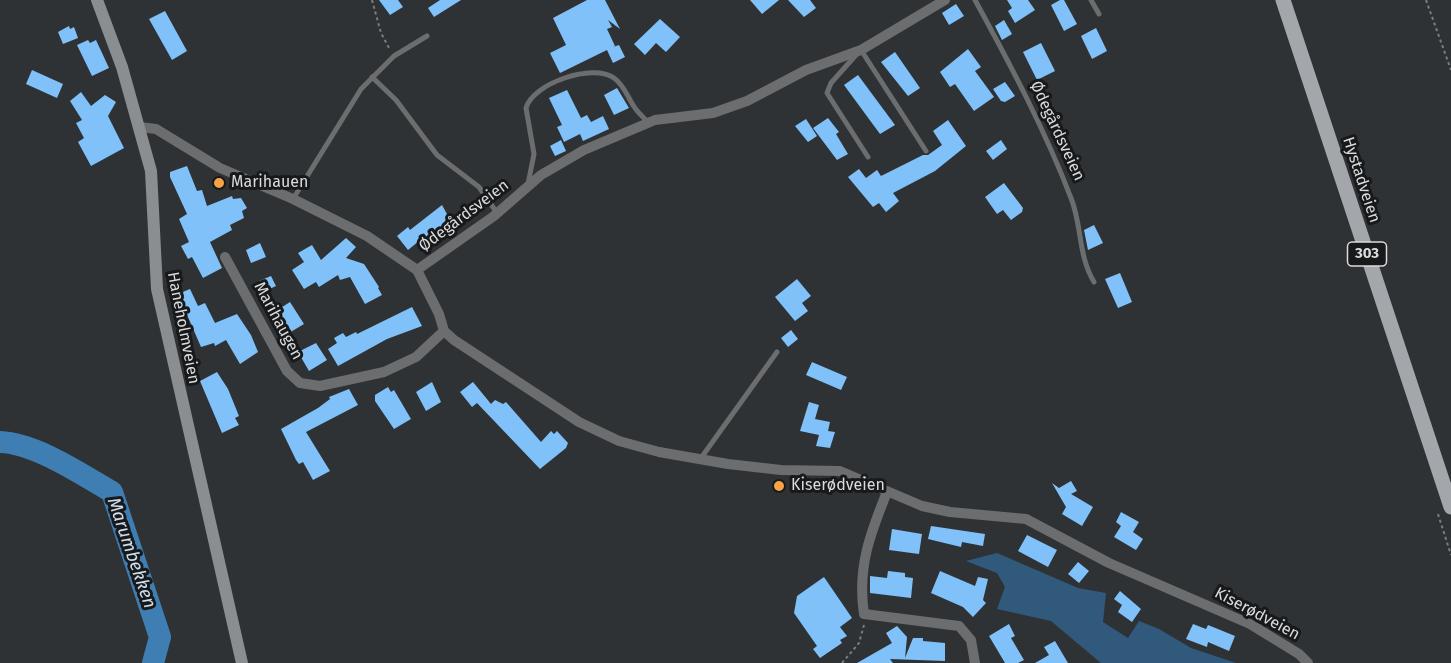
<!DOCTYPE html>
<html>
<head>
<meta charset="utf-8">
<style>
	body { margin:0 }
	canvas { display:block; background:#2e3235 }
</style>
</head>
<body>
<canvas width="1451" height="663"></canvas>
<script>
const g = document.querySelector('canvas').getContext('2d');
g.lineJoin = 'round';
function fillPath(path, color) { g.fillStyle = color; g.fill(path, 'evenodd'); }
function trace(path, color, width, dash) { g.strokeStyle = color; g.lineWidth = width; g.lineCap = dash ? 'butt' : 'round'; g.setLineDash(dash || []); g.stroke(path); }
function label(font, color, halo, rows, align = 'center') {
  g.font = font + ' "Fira Sans",sans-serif'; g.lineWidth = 6; g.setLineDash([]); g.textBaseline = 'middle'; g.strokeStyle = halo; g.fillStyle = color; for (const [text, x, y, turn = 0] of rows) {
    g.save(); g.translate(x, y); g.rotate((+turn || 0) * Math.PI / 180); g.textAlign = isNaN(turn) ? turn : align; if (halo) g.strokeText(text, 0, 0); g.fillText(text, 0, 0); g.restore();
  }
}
fillPath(new Path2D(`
	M997,553l81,35 28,5 -3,29 25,16 11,-17 20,8 32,19 45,15h-135l-50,-42 -54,-12 8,-22 -8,-14 -31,-12z`), '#31597c');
trace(new Path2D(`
	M0,442c35,1 81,32 112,50l48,145 -7,26`), '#3f7eb3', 22);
fillPath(new Path2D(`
	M379,0h19l5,7 -13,8z
	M440,0h21l-27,17 -6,-9z
	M587,0h18l15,29 -12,-9 4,7 -5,2 8,17 -2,1 6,-2 6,12 -12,6 -6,-13 -47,23 -10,-20 16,-8 -13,-27z
	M750,0h29l-17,14z
	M788,0h22l6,8 -12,9z
	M1007,0h21l7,10 -20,13 -7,-12 4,-3z
	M1060,0h4l13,24 -13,7 -13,-26z
	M956,4l8,12 -15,9 -7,-12z
	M165,11l22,40 -15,9 -23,-41z
	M660,19l20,18 -14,15 -10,-9 -11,12 -11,-11z
	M1004,20l8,14 -10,6 -7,-14z
	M69,26l1,3 4,-2 4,11 -15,6 -5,-12z
	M1096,28l11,23 -15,8 -11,-23z
	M88,40l2,3 6,-3 13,28 -17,8 -15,-31z
	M1041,43l14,28 -18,9 -14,-28z
	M968,49l13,18 -6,4 19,26 -20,14 -19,-27 -5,3 -10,-15z
	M895,52l25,36 -12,8 -27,-34z
	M32,70l31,14 -6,14 -31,-14z
	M858,75l37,50 -15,9 -36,-49z
	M1005,82l10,14 -10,6 -4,-1 -8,-12z
	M617,88l12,20 -15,7 -10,-20z
	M567,90l14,28 6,-3 4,7 12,-6 6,13 -26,12 -3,-7 -16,8 -7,-15 5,-2 -13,-27z
	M81,92l10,14 14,-11 11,7 -8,14 16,32 -33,18 -13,-24 6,-4 -8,-15 6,-3 -12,-19z
	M828,118l11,14 -3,2 12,20 -11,6 -24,-32z
	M806,119l11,17 -9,6 -13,-16z
	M948,120l18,26 -31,25 -42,22 6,8 -13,11 -7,-9 -6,4 -25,-30 11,-8 7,9 11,-8 4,6 42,-21h5l14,-10 -9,-14z
	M561,140l5,11 -11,5 -5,-10z
	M1001,140l6,9 -14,11 -7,-9z
	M187,166l10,25 5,-1 5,16 25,-10 1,3 8,-1 6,10 -5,3 2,7 -14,7 2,5 -22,12 12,26 -19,10 -11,-21 -4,2 -7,-13 8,-4 -10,-23 8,-5 -17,-37v-5z
	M1004,183l19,25 -1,4 -11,8 -8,-10 -6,4 -12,-17z
	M442,205l11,20 -24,18 -5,-6 -16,13 -11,-14 11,-9 2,3z
	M1094,225l9,18 -15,7 -4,-20z
	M346,238l10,9 -10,11 18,6 15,23 -1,1 4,7 -17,9 -15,-27 -10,3 -2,-5 -19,12 -3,-5 -12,7 -12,-19 12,-8 -6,-9 14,-8 9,15z
	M260,243l6,14 -15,6 -5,-13z
	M1120,273l12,29 -14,6 -13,-29z
	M271,276l5,10 -13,6 -4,-11z
	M797,279l14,17 -9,7 6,8 -13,10 -20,-24z
	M190,289l8,17 7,-3 10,20 22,-9 14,21 7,17 -18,12 -14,-24 -11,6 -1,-3 -13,4 -23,-53z
	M290,302l14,22 -15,9 -13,-22z
	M412,307l10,19 -35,13 -49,27 -10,-17 9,-6 -3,-5 9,-5 3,4 10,-5 1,2z
	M791,330l7,9 -10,8 -7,-9z
	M316,343l11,17 -18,11 -11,-19z
	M812,362l35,15 -6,13 -35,-15z
	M217,372l11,17 11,27 -4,2 4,7 -17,8 -22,-52z
	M432,382l9,20 -15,9 -10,-19z
	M473,382l18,22 4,-4 8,4 3,-2 35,40 10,-11 3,3 3,-3 11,12 -2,5 -26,21 -63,-66 -5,4 -12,-15z
	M388,387l3,5 3,-2 17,29 -17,10 -19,-28v-6z
	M349,389l9,16 -52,27 24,39 -17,9 -10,-18 -4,2 -3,-4 -15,-31 37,-21 12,-9 -1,-2z
	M809,402l10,3 -4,14 15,3 -2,9 7,1 -5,16 -14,-2 3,-11 -19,-4z
	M1071,481l6,10 -6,3 22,13 -11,19 -20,-12 4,-7 -14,-24 7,5z
	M1121,512l18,10 -6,10 10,7 -7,11 -22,-13 7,-11 -5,-4z
	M931,526l54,8 -2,12 -21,-4 -1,5 -33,-8z
	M892,529l30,5 -3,20 -30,-4z
	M1027,535l30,15 -9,17 -30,-16z
	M1078,562l11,9 -10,12 -11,-9z
	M888,571l17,2v4l8,1 -2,20 -41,-5v-17l17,2z
	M940,571l35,15 3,-9 10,2 -5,21 3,3 -13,14 -10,-10 -32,-14z
	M824,577l28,41 -12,9 7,9 -7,4 2,3 -22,15 -7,-9 4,-3 -23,-33 3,-17z
	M1120,591l21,18 -9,13 -14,-10 4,-7 -8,-6z
	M1009,624l6,12 -4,2 13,22 -6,3h-13l-16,-27z
	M1193,624l13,5 2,-4 27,11 -6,15 -21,-9 -1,5 -21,-8z
	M897,626l10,11 -2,21 8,-20h10v3l22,2v18l-55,-2 3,4h-36l35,-20 -6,-10z
	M1055,641l13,22h-33l14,-8 -5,-8z`), '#80c1f9');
trace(new Path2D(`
	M372,0l9,33 8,15
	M1426,0l25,70
	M1438,514l13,41
	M842,663l17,-20 5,-18`), '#7a7d7f', 2, [3, 3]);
trace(new Path2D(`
	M975,0c35,64 70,130 96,198 11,27 7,58 23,84
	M1091,0l8,14
	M861,50l65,101
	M856,55l-25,28 -4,10 41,64
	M372,77l24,23 41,55 42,32 18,26
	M528,184l6,-30 -8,-46c7,-25 67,-45 88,-30 10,7 13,18 19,27 4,7 10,12 16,18
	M293,199l68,-110 33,-33 33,-20
	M701,458l76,-106`), '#6b6d6e', 5);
trace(new Path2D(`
	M140,127l16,2 64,39 73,31 74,37 50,34 22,44 5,17 10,9 125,82 40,19 40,11 69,12 53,6 59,1 82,35 28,6 76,7 83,44 141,61 49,30 9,9
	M225,257l62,114 13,12 20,3 64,-14 32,-15 28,-26
	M417,270l77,-54 47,-41 43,-25 71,-30 58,-7 34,-12 59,-31 55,-20 84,-50
	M887,492c-17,42 -30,76 -23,122l95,12 12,14 4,23`), '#6b6d6e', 10);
trace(new Path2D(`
	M97,0l25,67 29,104 6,118 85,374`), '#8b8e90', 12);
trace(new Path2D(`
	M1283,0l168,507`), '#a3a7ab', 15);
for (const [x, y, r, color] of [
	[219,183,6,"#f5a345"],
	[779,486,6,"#f5a345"]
]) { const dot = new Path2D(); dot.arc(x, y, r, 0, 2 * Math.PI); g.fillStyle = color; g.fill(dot); trace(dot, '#18191b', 2); }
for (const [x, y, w] of [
	[1367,254,39]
]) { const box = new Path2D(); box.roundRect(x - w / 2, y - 12, w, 24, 4.5); g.fillStyle = '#18191b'; g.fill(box); trace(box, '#d9dbdd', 1.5); }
label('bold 15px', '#d9dbdd', null, [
	["303",1367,254]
]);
label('16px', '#d9dbdd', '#18191b', [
	["Ødegårdsveien",1057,131,65],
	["Hystadveien",1361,180,72],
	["Ødegårdsveien",464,216,-37],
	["Marihaugen",278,321,62],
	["Haneholmveien",183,328,79],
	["Kiserødveien",1257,614,28]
]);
label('16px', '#d9dbdd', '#18191b', [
	["Marihauen",231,183],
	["Kiserødveien",791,486]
], 'left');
label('italic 18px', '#d0e0ef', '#18191b', [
	["Marumbekken",131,553,71]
]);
</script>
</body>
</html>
